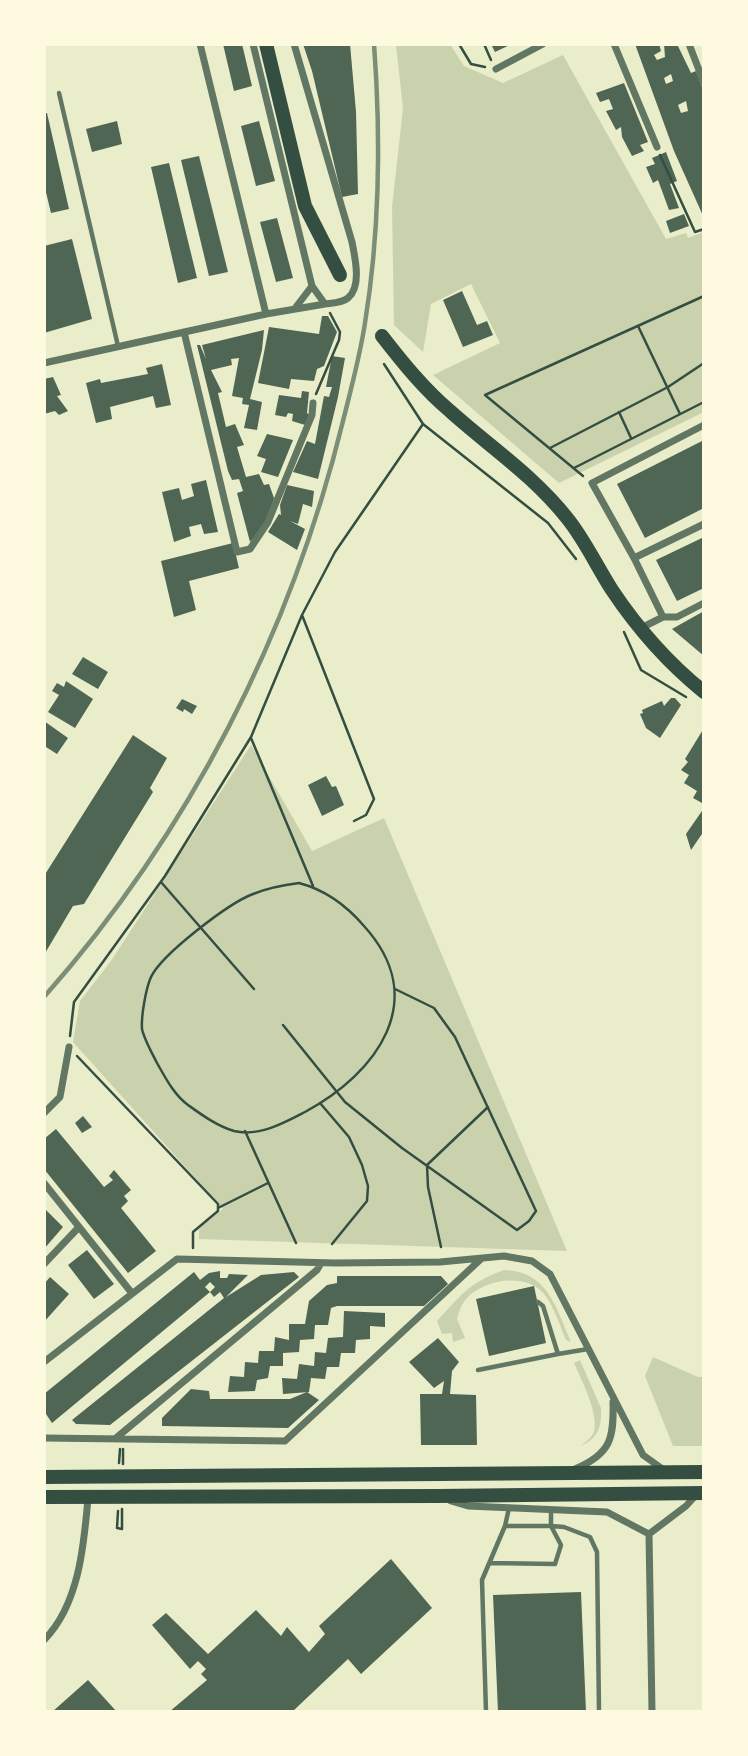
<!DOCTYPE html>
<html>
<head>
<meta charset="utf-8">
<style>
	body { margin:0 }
	#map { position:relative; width:748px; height:1756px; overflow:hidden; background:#e9edc9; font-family:Raleway,sans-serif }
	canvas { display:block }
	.frame { position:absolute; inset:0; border:46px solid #fefae0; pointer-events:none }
</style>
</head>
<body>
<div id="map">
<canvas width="748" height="1756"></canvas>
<div class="frame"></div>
</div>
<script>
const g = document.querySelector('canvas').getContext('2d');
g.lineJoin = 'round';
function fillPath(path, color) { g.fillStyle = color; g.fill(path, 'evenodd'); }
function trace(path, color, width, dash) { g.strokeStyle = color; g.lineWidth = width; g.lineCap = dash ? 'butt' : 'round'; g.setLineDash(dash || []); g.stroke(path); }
fillPath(new Path2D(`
	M396,44h54l14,22 39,17 60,-28 103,184 20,-6 2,5 16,-6v180l-145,71 -126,-108 67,-32 -29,-59 -40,20 -8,48 -29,-27 -2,-118 11,-98z
	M251,745l61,106 72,-33 183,433 -368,-12v-10l24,-20 -150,-167 7,-41 31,-40z
	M504,1270c44,1 52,38 67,72l-5,-2c-6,-14 -12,-33 -21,-45 -18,-23 -61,-16 -79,4 -5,6 -7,13 -9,20l8,19 -12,4 -1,-9 -10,1 -5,-13c24,-26 33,-39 67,-51z
	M653,1357l45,20h6v69h-31l-28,-70z
	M580,1360l21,48c1,19 -3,30 -20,38 3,-3 10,-8 12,-12 8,-17 -12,-55 -19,-71z`), '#cad2ad');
fillPath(new Path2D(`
	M223,44h19l10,42 -18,5z
	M303,44h47l6,68 2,82 -16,3 -30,-126z
	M491,44h21l-17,8z
	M635,44h24l2,7 -7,4 3,5 8,-3 -1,-13h13l14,29 5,-2 8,21v126l-30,-67zM671,74l2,7 -7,3 -2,-6zM686,101l2,10 -7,2 -3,-8z
	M624,83l24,59 -8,3 4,6 -12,5 -10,-19 -1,-10 -5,3 -10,-19 7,-2 -4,-10 -9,3 -4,-9z
	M44,113h3l22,96 -18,4 -7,-29z
	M117,121l5,23 -30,8 -6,-23z
	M259,121l16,60 -19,5 -15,-60z
	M666,152l11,29 -7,3 9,24 -10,2 -11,-30 -5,3 -7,-16 9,-3 -3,-6z
	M199,156l29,116 -19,4 -28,-116z
	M169,163l28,115 -19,5 -27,-116z
	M684,214l5,12 -19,7 -4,-12z
	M277,218l16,60 -17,4 -16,-60z
	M72,239l20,80 -48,14v-87z
	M462,291l15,34 10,-4 6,14 -30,12 -20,-47z
	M322,316h6l9,16 -13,34 -7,3 -3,12 -23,-2 -2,10 -31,-6 11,-56 50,7z
	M264,330l-2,20 -12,49 12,3 -5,28 -13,-2 5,-23 -7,-1 1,-6 -11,-2 7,-38 -8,1 1,6 -21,5 11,22 -4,1 8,34 9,-3 9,21 -7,2 9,30 13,-3 5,11 5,-1 5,14 -6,24 -18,20 -13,-49 6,-2 -4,-12 -7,1 -4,-9 -31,-126h3l6,14 -4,-14z
	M332,356l13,2 -7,39 -20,82 -25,-7 14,-31 8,3 9,-48 5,1 3,-10h-6z
	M162,364l9,41 -15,3 -3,-12 -43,11 2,12 -16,4 -10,-40 14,-4 1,4 47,-9 -2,-6z
	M53,377l8,18 -4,1 11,15 -9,4 -4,-4 -11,3v-35z
	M302,391l7,1 -2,21 3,2 -5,10 -13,-4 1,-7 -5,-1 -2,4 -11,-2 4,-20 22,3z
	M267,434l26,6 -15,37 -17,-5 5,-13 -9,-3z
	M704,440v68l-59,30 -28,-54z
	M206,480l12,52 -14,2 -3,-10 -12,3 2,9 -17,6 -12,-50 17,-4 3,12 12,-4 -3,-12z
	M287,485l27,6 -2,16 -9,-3 -5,20 -8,-3 15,8 -8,21 -29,-18 11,-18 2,1 -1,-10z
	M704,537v51l-27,13 -21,-41z
	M233,543l6,25 -50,13 7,29 -22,7 -13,-56z
	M704,611v45l-32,-27z
	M83,657l25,15 -10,17 -26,-15z
	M66,681l27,18 -18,29 -27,-16 11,-17 -7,-4 5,-8 7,4z
	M671,698h4l6,7 -21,33 -14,-10 -6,-14 3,-1 -1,-3 20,-9 2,5z
	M182,699l15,7 -5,8 -8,-5 -1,3 -7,-4z
	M44,721l24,17 -11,16 -11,-7 -2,4z
	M704,728v72l-2,3 -9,-5 4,-7 -13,-8 5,-8 -8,-5 7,-8 -3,-3z
	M133,735l34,23 -17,30 3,4 -69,112 -11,2 -29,49v-79z
	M326,776l6,11 4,-1 8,19 -22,11 -14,-31z
	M704,808v23l-13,19 -5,-16z
	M83,1116l9,11 -10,6 -7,-10z
	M56,1129l48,58 9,-7 -4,-4 5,-6 17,20 -7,6 4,5 -7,7 35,43 -28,22 -84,-104v-30z
	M44,1208l19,19 -19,22z
	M87,1250l27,34 -20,15 -26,-34z
	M220,1271v7h7l2,-4 19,1 -22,22 35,-22 33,-3 5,5 -189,148 -34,-1 -4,-4 152,-122 -4,-6 -6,5 -4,-5 5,-5 -5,-5 -5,5 5,5 -158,131 -8,-12v-17l150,-122 6,8 9,-7z
	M337,1276h104l7,8 -24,22h-87l-6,2 -3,17h-13l-1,14 -14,1 -1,12 -16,1v13h-13l-2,12 -11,2 -2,11 -27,1 2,-16 14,1 1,-15 13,1 1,-12h15l1,-14 14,3v-16h16l4,-23 18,-16 10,-2z
	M50,1277l19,17 -25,28v-38z
	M534,1286l12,57 -57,13 -13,-57z
	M344,1311l41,2v14l-15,-1v13l-14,1 -1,13h-14l-2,14h-12l-2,12 -14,-1 -2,14 -26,2 -1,-16 15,1 2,-15 15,2 1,-14 11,1 2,-15 15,-1z
	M438,1338l21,24 -7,9 -2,23 26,1 1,50h-56l-1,-51h22l2,-13 -10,7 -25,-26z
	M191,1389l18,2 1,8h80l17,-7 12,8 -31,28 -126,-2v-8z
	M391,1559l41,49 -71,66 -13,-15 -56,53h-123l38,-32 -6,-6 5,-5 -8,-8 -8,8 -38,-44 14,-12 42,41 48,-44 25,26 6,-9 22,25 16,-18 -6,-8z
	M581,1592l5,120h-88l-5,-117z
	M88,1680l29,32h-65z`), '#4f6655');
trace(new Path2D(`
	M459,44l12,20 14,3
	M484,44l7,16
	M660,155l35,77 9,-3
	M638,326l42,88
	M384,364l39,60 125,99 28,36
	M316,394l23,-54 1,-8 -10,-19
	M619,412l12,26
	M550,448l118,-61 36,-24
	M574,468l130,-66
	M583,476l-98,-81 219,-99
	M302,615l72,184 -8,16 -12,6
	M624,632l17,38 45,27
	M251,738l62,148
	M161,882l93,107
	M299,883c27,7 47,22 65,43 67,74 13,147 -59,186 -21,11 -46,25 -71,19 -17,-5 -32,-16 -46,-26 -14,-10 -23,-28 -31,-42 -5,-10 -13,-24 -15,-34 -1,-13 4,-41 9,-52 11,-23 78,-74 102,-83 15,-6 30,-9 46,-11z
	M283,1025l62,77 57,46 115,82 12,-9 7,-10 -81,-174 -21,-29 -39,-19
	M70,1036l4,-34 91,-126 86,-139 51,-122 33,-63 88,-128
	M77,1056l141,148v7l-25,21v16
	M320,1103l29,34 13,28 6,21 -1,15 -35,43
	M245,1131l51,112
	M218,1208l50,-25
	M441,1247l-13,-60 -1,-22 61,-58
	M119,1463l1,-14
	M123,1464v-15
	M118,1511l-1,17 5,1
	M122,1529v-20`), '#344e41', 2.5);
trace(new Path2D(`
	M59,93l59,253
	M538,1302l5,4 15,48 30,-5
	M478,1370l80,-16
	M551,1510v16l13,1 26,10 7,15 2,160
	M490,1563l65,1 6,-19 -10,-19h-46
	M486,1712l-4,-132 23,-54 4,-18`), '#617663', 4.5);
trace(new Path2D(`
	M200,44l66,270
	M253,44l59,242 13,18c7,-1 17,-1 23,-6 14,-12 7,-40 4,-56l-58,-198
	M614,44l43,103
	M689,44l15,39
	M496,69l47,-25
	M296,307l16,-21
	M184,332l53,220 13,-3 18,-27 44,-107 1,-12
	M44,363l222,-49 59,-10
	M634,558l70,-34
	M663,617l-29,-59 -42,-75 112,-58
	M641,628l22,-11h14l27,-14
	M44,1113l16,-16 9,-50
	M44,1183l87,109
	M44,1264l35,-37
	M44,1362l133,-103 158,4 105,-1 64,-6 28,5 18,13 93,181 21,15
	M44,1438l241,3 196,-182
	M116,1438l201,-168 4,-7
	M575,1469c36,-15 39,-31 38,-67
	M451,1501l17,5 139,6 42,22 37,-28 11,-12
	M649,1534l3,178
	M44,1640c35,-35 40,-95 44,-142`), '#617663', 7);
trace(new Path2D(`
	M266,44l39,162 35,69
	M382,336c21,27 42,53 68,75 40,36 83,64 117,107 18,22 30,49 45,72 26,39 56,73 92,102`), '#344e41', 14);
trace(new Path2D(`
	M44,1477l660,-5
	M44,1497l393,-1 267,-3`), '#344e41', 14);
trace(new Path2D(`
	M44,997c145,-164 247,-363 299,-576 8,-32 17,-65 22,-98 15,-93 16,-186 9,-279`), '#7c8e77', 4.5);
</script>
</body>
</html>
